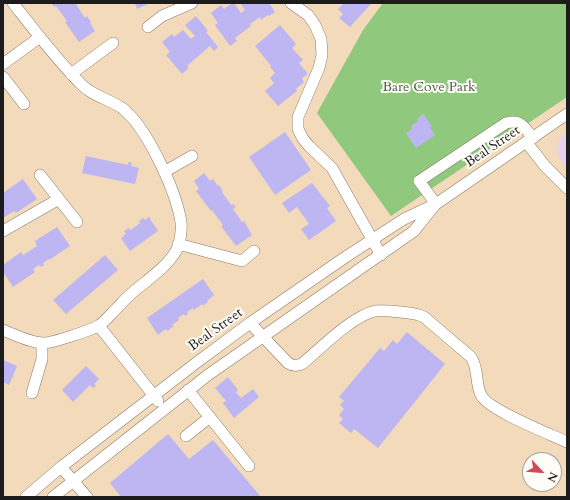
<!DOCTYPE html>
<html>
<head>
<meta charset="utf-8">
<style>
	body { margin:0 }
	#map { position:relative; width:570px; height:500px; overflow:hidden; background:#f3daba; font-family:Cardo,serif }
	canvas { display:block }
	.frame { position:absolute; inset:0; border:4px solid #1c1c1c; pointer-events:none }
	.north { position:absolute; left:522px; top:452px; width:40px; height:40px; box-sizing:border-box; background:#fdfcf7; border:1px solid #a3a29f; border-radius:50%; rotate:116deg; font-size:11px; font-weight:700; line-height:16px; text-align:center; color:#1c1c1c }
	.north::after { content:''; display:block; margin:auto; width:14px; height:18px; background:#d1495b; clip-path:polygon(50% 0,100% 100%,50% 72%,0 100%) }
</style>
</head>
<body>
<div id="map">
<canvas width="570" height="500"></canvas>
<div class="frame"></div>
<div class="north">N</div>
</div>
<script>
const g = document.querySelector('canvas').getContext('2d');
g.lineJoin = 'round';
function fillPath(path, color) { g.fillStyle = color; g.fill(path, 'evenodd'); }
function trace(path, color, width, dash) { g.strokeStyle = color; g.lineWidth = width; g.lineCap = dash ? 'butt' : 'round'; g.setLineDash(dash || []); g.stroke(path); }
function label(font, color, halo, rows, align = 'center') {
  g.font = font + ' Cardo,serif'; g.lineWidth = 4; g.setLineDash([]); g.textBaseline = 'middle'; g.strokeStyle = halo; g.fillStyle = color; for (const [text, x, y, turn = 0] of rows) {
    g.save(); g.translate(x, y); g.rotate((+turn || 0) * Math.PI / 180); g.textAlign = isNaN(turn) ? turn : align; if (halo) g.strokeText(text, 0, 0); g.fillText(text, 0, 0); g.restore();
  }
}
fillPath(new Path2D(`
	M567,133v35l-5,-5 -5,-12 2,-9 2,-5z`), '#e6d2f0');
fillPath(new Path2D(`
	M383,3h184v94l-176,119 -74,-103 46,-83z`), '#90c97d');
fillPath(new Path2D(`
	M51,3h27l-2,1 9,14 2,-2 4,6 -1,1 5,8 -16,11 -14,-20 2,-1 -11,-15 -2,1z
	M135,3h12l1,1 -11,5z
	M232,3h2l7,10 4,-3 -5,-7h29l6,9 -6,4 -1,-1 -7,5 -1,-3 -10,7 1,2 -16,12 2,3 -7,5 -15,-21 3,-2 -7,-10 10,-8 3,4z
	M344,3h25l2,1 -21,23 -11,-9 4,-4 -5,-5z
	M196,16l12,15 -2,1 12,15 -4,4 -4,-5 -23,20 2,2 -7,6 -16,-19 4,-3 -8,-10 10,-8 2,3 9,-7 8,9 4,-3 -10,-11z
	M280,25l16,19 -4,4 11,12 -4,3 9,11 -6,4 2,4 -8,7 1,2 -19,15 -13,-15 9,-8 -4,-5 5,-5 -5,-6 1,-1 -16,-20z
	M423,114l9,12 -2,1 5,8 -19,13 -10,-15 6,-4 -1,-3 7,-5 -1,-2z
	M285,132l26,38 -36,25 -26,-38z
	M86,156l42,9v-3l4,1 -1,3 8,2 -4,16 -53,-11z
	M204,173l6,8 3,-2 5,7 1,-1 4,6 -1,1 9,13 2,-1 3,3 -3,2 9,13 2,-1 8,14 -16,11 -15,-20 2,-1 -11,-15 -1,1 -15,-20 3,-2 -5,-8z
	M23,179l14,20 -21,14 -2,-2 -11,7v-25z
	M312,183l18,23 -3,2 9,13 -27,19 -8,-11 8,-5 -12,-17 -8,6 -7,-10z
	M149,217l9,14 -28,20 -9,-13 5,-4 -2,-3 5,-3 2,2 9,-7 -1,-2 4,-3 2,2z
	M57,227l13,19 -21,14v-1l-6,4 1,2 -3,2 -2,-2 -6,4 2,3 -22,15 -10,-15v-7l18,-13 2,3 14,-9 -2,-5z
	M105,255l13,15 -52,44 -13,-14z
	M203,279l11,16 -7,6 1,1 -5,4 -1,-2 -8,6 -1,-2 -6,4 1,2 -3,2 -1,-2 -6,4 1,2 -7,5 2,1 -7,5 -1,-2 -8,6 -11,-17z
	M407,332l38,32 -67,84 -24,-19 -3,4 -12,-10 4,-4 -4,-4 5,-6 -4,-4 4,-4 -5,-4 41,-49 4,3 9,-11 4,4z
	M3,360l14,6 -8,19 -6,-3z
	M86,366l13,13 -5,5 2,2 -3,2 -3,-3 -17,17 -11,-12z
	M228,377l10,13 -2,2 5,6 12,-9 6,8 -25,21 -11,-15 3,-2 -11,-13z
	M168,434l21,25 24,-19 48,57h-140l-11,-14z`), '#beb6f2');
const minor = new Path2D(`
	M291,3l17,12 7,10 6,14 1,16 -3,13 -21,49v12l5,10 6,7 23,22 49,87
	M148,27l14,-11 30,-13
	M3,64l37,-27
	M71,74l42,-31
	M3,77l21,27
	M527,143l18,23 22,22
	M164,172l28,-16
	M40,175l37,47
	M436,204l-17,-23 87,-58c15,-4 18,4 27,15
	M3,231l56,-32
	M178,244l64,17 12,-10
	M250,323l38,40c5,3 8,3 14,1 18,-15 50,-48 73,-53 8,-1 17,0 25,1 8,1 16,1 24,5l47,40c8,12 4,26 10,38 7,15 69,39 86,47
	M99,326l59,75
	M3,330c9,4 31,13 40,13 10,0 45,-12 55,-17 6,-3 12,-11 17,-16 6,-6 11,-12 17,-17 15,-13 34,-25 44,-42 4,-7 6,-21 5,-29 -5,-31 -34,-95 -59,-114 -13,-9 -30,-12 -41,-24 -25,-25 -46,-53 -68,-81
	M188,390l61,76
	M32,393l10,-34v-16
	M186,436l24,-19
	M61,467l26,30
	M26,497l35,-30 135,-104 54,-40 94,-65 60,-39 32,-15 131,-90
	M53,497l155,-122 206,-144 20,-25`);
trace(minor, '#887b6b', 12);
trace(minor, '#fff', 11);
label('14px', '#4a6143', '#fdfcf7', [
	["Bare Cove Park",429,88]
]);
label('14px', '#1c1c1c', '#fdfcf7', [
	["Beal Street",493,147,-34],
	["Beal Street",216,330,-36]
]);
</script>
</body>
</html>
